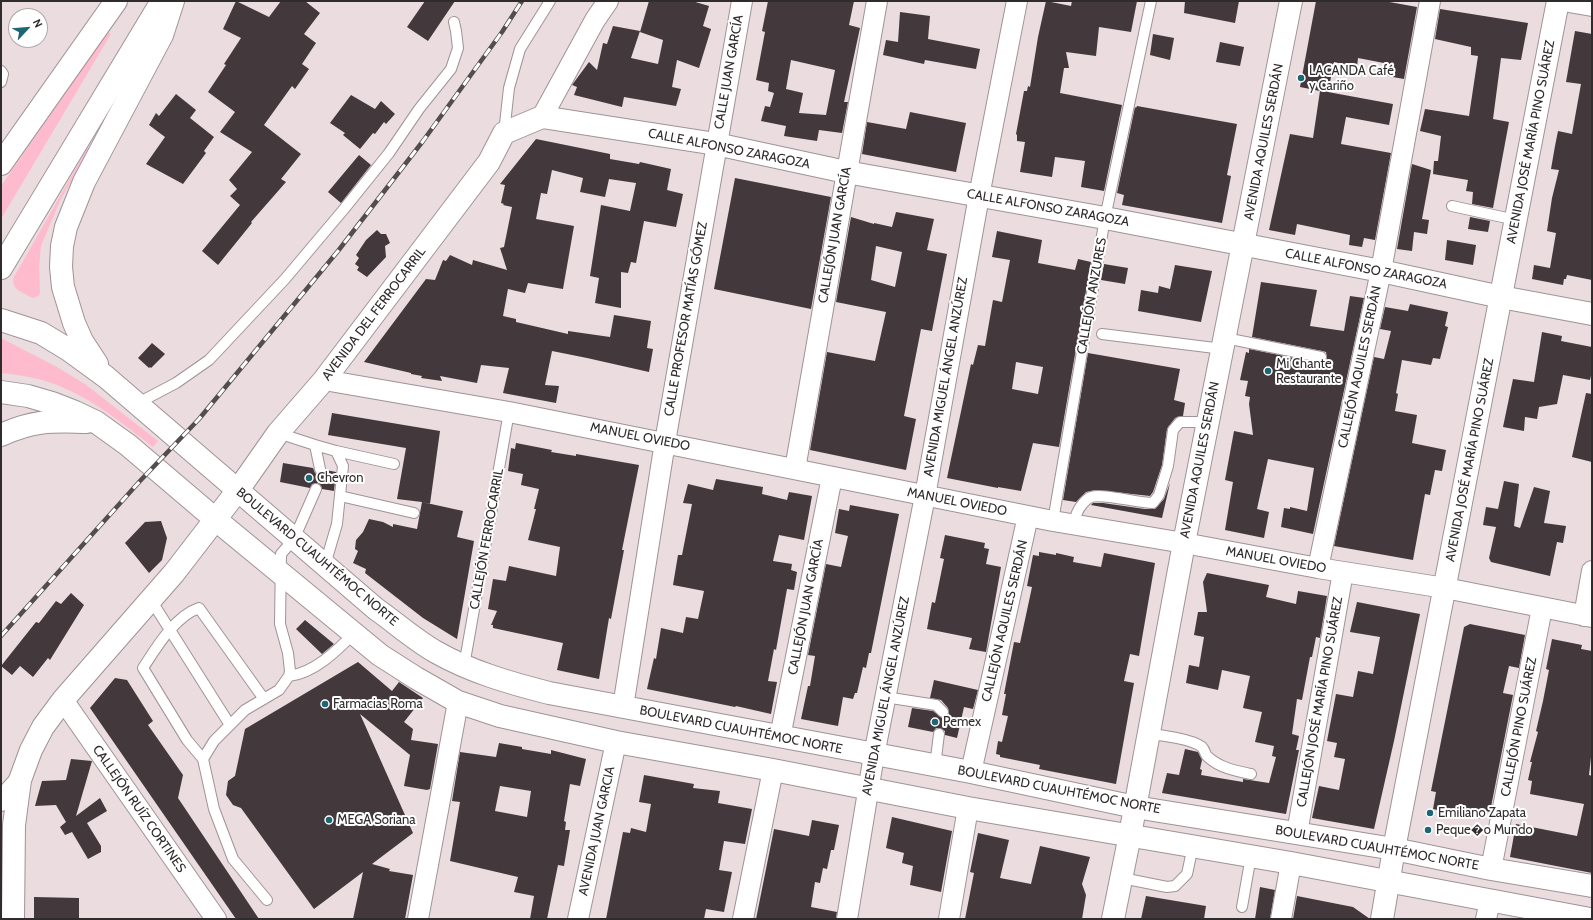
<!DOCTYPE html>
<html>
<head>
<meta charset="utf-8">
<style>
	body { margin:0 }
	#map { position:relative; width:1593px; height:920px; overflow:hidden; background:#eadcdf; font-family:Cabin,sans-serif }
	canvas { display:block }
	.frame { position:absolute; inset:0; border:2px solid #302b2c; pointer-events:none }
	.north { position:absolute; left:8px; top:8px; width:40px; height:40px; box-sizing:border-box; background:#fff; border:1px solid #acaaab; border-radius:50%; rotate:64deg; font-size:11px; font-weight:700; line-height:16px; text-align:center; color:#302b2c }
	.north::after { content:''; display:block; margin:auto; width:14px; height:18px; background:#1c6772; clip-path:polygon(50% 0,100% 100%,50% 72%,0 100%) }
</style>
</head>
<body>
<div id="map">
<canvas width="1593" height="920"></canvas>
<div class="frame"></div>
<div class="north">N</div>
</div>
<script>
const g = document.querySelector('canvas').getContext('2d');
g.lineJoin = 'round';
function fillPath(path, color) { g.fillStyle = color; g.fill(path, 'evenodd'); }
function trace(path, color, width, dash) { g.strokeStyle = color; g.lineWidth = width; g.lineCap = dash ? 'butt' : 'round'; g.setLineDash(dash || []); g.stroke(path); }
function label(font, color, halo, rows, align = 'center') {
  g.font = font + ' Cabin,sans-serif'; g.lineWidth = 4; g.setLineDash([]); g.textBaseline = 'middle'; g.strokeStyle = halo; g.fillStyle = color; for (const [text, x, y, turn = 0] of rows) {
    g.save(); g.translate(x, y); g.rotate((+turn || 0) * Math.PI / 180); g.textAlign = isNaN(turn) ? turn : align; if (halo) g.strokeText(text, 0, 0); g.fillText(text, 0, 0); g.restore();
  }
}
fillPath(new Path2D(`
	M108,32l3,2 -110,185v-33z
	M88,147l1,2 -29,52 -19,45 -2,21 1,25 -1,4 -6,2c-10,-5 -23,-9 -19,-21z
	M1,338l56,29 28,17 73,57 -5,6c-29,-22 -56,-45 -89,-59 -19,-9 -43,-13 -63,-15z`), '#ffbbce');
fillPath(new Path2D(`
	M236,1l33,16 12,-16h24l15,12 -16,21 12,9 -14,21 7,5 -14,20 -3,-3 -28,39 37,29 -20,25 5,3 -35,40 1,1 -34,42 -16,-14 38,-46 -10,-9 7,-7 -8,-9 23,-28 -32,-20 15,-20 -27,-20 18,-27 -2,-1 17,-26 -18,-9z
	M425,1h30l-27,40 -21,-14z
	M649,1h43l17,5 -6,20 8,3 -12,39 -22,-8 -5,27 9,2 -5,17 -52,-9 -2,10 -48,-12 3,-8 -5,-2 17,-23 8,8 6,-27 4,1 6,-18 27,5 -9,27 27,6 5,-24 -23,-8z
	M768,1h86l-5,24 11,3 -16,74h4l-6,31 -23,-3 -2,11 -33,-5 2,-10 -25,-5 4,-15 5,1 4,-14 -6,-2 1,-8 -13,-3 9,-48 -3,-1zM791,60l44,10 -9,45 -27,-2 4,-20 -17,-4z
	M1046,1l25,5 1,-5h65l-6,31 -32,-5 -3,29 -30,-4 3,16h-5l-4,25 62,12 -18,86 -23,-4 4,-26 -30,-4 -3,20 -32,-5 5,-30 -8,-1v-6l-1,-1 8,-43h3l1,-5 2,1 8,-50z
	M1185,1h54l-4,22 -51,-10z
	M1316,1h68l33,6 -13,72 -17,-3 2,-12 -31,-6 -1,9 -23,-5 -6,30 65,12 -4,21 -43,-8 -5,27 50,9 -16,87 -11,-2 -2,9 -13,-2 1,-10 -53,-11 -2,11 -26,-5 21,-96 23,4 7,-47 -20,-4z
	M1440,9l88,14 -7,37 -20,-2 -8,61 16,3 -16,86 -21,-4 1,-12 -7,-1 2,-11 -35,-6 1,-13h4l3,-25 -21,-5 5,-22 44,7 9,-60 -7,-1v-8l-36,-8z
	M900,12l30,4 -2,23 52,10 -4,20 -51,-9 -1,4 -41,-9 3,-15 12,2z
	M1575,31l17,3v246l-25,-5 -1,4h-2l-1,6 -31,-6 2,-14 16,3 6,-35 -9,-2 5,-33 7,-28 -8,-1 4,-23 3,-15 14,3 9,-50 -15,-2z
	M1153,34l21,4 -4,22 -20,-5z
	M1220,42l24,5 -4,19 -24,-4z
	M176,94l20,16 -6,8 24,19 -10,14 2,2 -23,31 -37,-20 19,-27 -16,-12 7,-12 3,3z
	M351,95l24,14 6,-8 14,13 -9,10 -2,-2 -9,12 -2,-1 -13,16 -17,-14 2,-2 -15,-10z
	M1137,106l100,18 -10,51 4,1 -9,47 -100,-18 2,-10 -7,-2 18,-86 1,1z
	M910,112l56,11 -10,49 -94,-18 5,-32 39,7z
	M536,139l74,15v5l29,5 1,-2 31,7 -4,21 16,4 -7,33 -32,-6 -8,42 -5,-1 -3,11 -7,-1v36l-26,-5 4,-25 -9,-2 11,-71 29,6 6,-28 -27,-4 -4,18 -25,-5 3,-14 -31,-8 -5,24 -6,-1 -5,26 38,7 -11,63 -35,-6 -3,10 -17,-4 -5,27 13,3v3l52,12v-3l42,6 4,-22 37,6 -4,27 6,1 -4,23 -62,-14 -35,-7 -7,34 14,1 -3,17 -53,-10 6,-25 -28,-3 -4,18 -37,-7 2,5 -21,-3 1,-2 -11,-2v-1l-47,-11 62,-83 9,1 8,-20 3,1 4,-6 22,10 1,-5 34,10 -7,-22 4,-1 8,-40 -9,-2 1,-1 -3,-1 4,-18 -5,-1z
	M359,155l12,10 -30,38 -13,-11z
	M1412,164l19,6 -9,49 7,1 -2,14 -13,-2 -2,19 -15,-2z
	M735,178l96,19 -20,112 -97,-20z
	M896,212l38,7 -7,31 20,4 -15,77 -11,-2 -17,87 12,3 -10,51 -96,-20 17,-98 48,9 11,-49 -50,-10 15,-85 23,7v-1l18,4zM876,246l26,6 -7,35 -24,-7z
	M1470,217l20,4 -2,11 -20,-3z
	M377,230l4,4h5l4,9 -5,3 1,11 -19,20 -10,-7 2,-3 -4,-3 4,-6 -3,-3 10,-15z
	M997,231l45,9 -4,23 37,7 3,-11 13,3 -32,185 -26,-4 -12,48 -23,-4v1l-51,-10 24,-114 2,1 5,-20 7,1 8,-46 9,2 8,-42 -18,-3zM1016,362l27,5 -5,27 -26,-5z
	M1447,240l29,5 -3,20 -28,-5z
	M1104,264l24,4 -3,16 -24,-4z
	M1175,265l37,6 -11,51 -63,-11 3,-21 17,3 1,-7 11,3z
	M1261,282l56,8 -7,36 34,5 6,-35 14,2 -51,236 -32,-7 3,-19 6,1v-2l17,4 7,-43 -46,-9 -11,50 12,3 -5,26 -39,-8 8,-48 -8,-2 9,-49 19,4 -4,-31 1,-7 -5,-1 3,-15 -8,-1 6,-28 3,1v-4l71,14 6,-1 1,-4 -1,-6 -4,-1 -70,-14z
	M1410,304l38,8 -3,14 3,1 -8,32 -7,-1 -2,7 -29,-5 -6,33 2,1 -3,17 22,4 -5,28 34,7 -4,21 -7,-1 -5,25 -5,-1 -12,66 -79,-14 40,-189 10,2 7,-28 -11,-2 5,-22 23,4z
	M1542,332l20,4 -1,5 31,6v24l-2,9 -27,-5 -6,29 -18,3 -2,12 -12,-2 -1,14 -21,-4 10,-48 21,3z
	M152,343l13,11 -14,14 -1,-1 -1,1 -11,-10z
	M1088,353l92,16 -6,31 11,3 -2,13 -8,2 -8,11 -5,36 -9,27 -3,4 -54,-6 -10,2 -10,10 -13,-2z
	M1586,393l6,1v68l-20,-5z
	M332,413l108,18 -10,73 -8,-2 41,9 -6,26 17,4 -17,98 -34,-21 -58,-45 1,-4 -13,-6 5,-12 -3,-2 1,-9 7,-8 6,-13 14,3 10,5v-3l24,5 5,-27 -25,-3 9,-51 -78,-13z
	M516,443l36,7 -1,2 25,4v-2l63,11 -17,85h2l-13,69 -2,-1 -1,6 -9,55 -42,-9 6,-27 -70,-15v-3h-2l6,-14 -9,-2 5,-30 13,2 3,-15 47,10 4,-29 -32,-7 8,-31h-2l5,-20 -18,-4 2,-11 -15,-3 3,-23 4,1z
	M283,463l30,5 2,5 3,2 6,-1 2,-4 10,2 -2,19 -12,-2 -1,-3 -3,-3 -6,1 -2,4 -30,-6z
	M716,479l47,8 -1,7 25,6 2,-8 23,4 -8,44 -25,-5 -6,26 19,3 -1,6 6,2 -3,18 -7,-1 -11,61 -2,-1 -6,32 9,1 -6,32 -35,-8 -1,1 -88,-18 7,-31 2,1 5,-31 22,5 3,-16 12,2 6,-28 -31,-6 5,-30h4l10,-51 -9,-1 5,-19 25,6z
	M1504,481l15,3 -5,42 6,2 14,-41 16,4 -6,32 22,3 -3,17 -6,-1 -7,34 -59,-14 -2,-4 7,-31 -13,-2 3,-18 12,2z
	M1170,483l-8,35 -71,-13 2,-2h10l42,6h10l9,-10z
	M850,505l49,9 -28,139h-2l-3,15 -3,-1 -6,26h-2l-2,6 -10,-2 -5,29 -37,-7 7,-33h2l5,-30 -7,-1 18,-91 15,3 7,-31 -13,-3 4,-24 10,2z
	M161,521l6,17 -5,22 -13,13 -24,-30 20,-21z
	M945,535l40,8 -1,5 5,1 -3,15 15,3 -15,85 -17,-3 3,-11 -45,-9 5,-27 3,1 9,-44 -4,-1z
	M1039,552l17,3v-2l18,4 -1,5 28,5 3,-14 51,10 -16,93 -9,-2 -6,27 10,2 -18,101 -77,-15 1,-4 -40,-8v-2l-4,-1 2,-13 4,1 6,-26 -6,-1 4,-21h-2l10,-52 6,1 12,-56 -5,-1 6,-31 6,1z
	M1207,573l62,12 -3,12 30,7 2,-13 29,5 -7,42 -4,-1 -4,20h-2l-8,43 -5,-1 -5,35 7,2 -3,14h3l-13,64 -124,-21 5,-20 12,2 6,-26 13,3 4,8 -2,9 2,1 -1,5 42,7v-3l26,4 7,-26 -4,-1 2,-10 -19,-4 7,-30 -19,-4 7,-32 -28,-6 -4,20 -32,-7 3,-18 10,2 5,-30 -10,-2 4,-23h9l-4,-30z
	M71,593l13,12 -34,55 -2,-2 -15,19 -13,-11 -8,9 -11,-9 35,-44 3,1 17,-22 5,3z
	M1357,602l63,12 -26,127 -20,88 -62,-11 7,-32 20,4 6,-31 -11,-2 3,-14 -10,-2 9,-47 17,3 5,-26 15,3 7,-37 -30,-5z
	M305,620l29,24 -12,10 -26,-25z
	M1470,624l55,11 -6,33 -10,-2 -6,27 10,2 -23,117 -8,-2 -2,9 -47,-10 3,-17 -5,-1 33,-164z
	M1552,639l30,6 -1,4 11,2v97l-3,27 3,1v97l-82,-16 6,-33 61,12 7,-32 -54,-10 2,-13 -4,-1 4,-18h-2l8,-30 -2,-1 7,-30 6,-31 -3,-1z
	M358,662l34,29 7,-9 24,16 -19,24 9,7 -2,11 27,4 -8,45 -3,1 -23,-4 6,-31 -50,-41 53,119 -41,31 18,5 -1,2 24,4 -8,44h-52l10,-47 -49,37 -73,-101 -8,-3 -7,-10 2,-14 7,-5 10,-47z
	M115,678l12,2 26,41 -5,4 35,50 -5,23 81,121h-23l-146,-211z
	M934,680l44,10 -5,19 -9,-2 -7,31 -12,-3v-4l-5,-3h-4l-3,4 -25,-5 4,-19 21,3 9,7 5,-1 2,-3 -1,-6 -7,-8 -11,-2z
	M499,743l23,4v2l29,5v-4l35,9 -6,27 -10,-2 -6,37 2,1 -1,8h5l-6,36 -6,-1 -11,54h-17l4,-23 -20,-4 4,-15 -68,-16 10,-59 -8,-1 8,-49 36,5zM500,786l31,5 -4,26 -32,-6z
	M71,759l21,2 -16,55 24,-18 7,13 -20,12 14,23v6l-13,7 -16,-27 -7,3 -5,-8 6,-5 -10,-17 -21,1 7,-25 24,-1z
	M644,775l50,9 -1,4 27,3 -2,12 34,6 -7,35 -21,-3 -5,29 13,2 -8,40 -18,-3 -2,10h-98l17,-87 7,1 1,-5 15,4 5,-28 -12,-2z
	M892,817l60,14 -11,61 -31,-7 3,-19 -11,-3 2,-10 -18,-5z
	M812,820l27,5 -5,25h-3l-4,19 -4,-1 -3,15 -5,-1 -4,25 26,5 -1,7h-80l18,-90 35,7z
	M978,833l31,7 -9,38 31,6 9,-38 50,11 -8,27 4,11 -4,24h-117l9,-46 -4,-1z
	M1260,887l15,3 -5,29h-15z
	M1146,896l60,10 -2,13h-63z
	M1297,896l56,11 17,12h-77z
	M34,897l45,1v21h-45z`), '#43383b');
const lane = new Path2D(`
	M1,71l2,3 -2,8
	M504,133l5,-45 11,-39 30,-48
	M1452,206l64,14
	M1102,334l121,15
	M1225,338l96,19
	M138,403l38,-20 33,-23 76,-81 59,-70 45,-56 30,-44 32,-40 7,-21 -2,-17 -2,-9
	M278,433l37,12 5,24
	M315,445l21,6 7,15 -6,58 -12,41
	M336,451l58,13
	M340,496l74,17
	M1053,521l52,-303 46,-217
	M1076,525c0,-4 -1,-9 1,-12 2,-6 9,-14 14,-16 12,-4 46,6 62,6l6,-8 9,-29 5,-36 7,-8h28
	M151,600l79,125
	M464,666l45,-254
	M289,676c25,-3 48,-25 65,-43
	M885,697l51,8 7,7
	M1148,734c13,1 44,5 54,13 3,3 3,8 6,10 12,11 28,14 43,17
	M203,759l-16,-19 -44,-72c13,-20 32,-52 56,-60l65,91
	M935,766l4,-32
	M1122,878l45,9 8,-1 12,-12 6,-28
	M267,900l-34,-41 -19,-50 -11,-50 11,-18 31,-31 34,-20 10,-14 1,-5 -2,-18 -8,-29 1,-70 13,-15 22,-50
	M1242,907l9,-51`);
const street = new Path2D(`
	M1563,1l29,5
	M542,117l53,-97 13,-19
	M324,380l185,32 544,109 131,22 134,25 127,20 147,29
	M795,469l82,-468
	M1318,568l63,-297 49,-270
	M1584,616l8,-45
	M63,700l153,219
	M623,707l42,-265 77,-441
	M780,737l52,-260
	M971,772l57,-256
	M1,801l19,-21
	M1297,833l46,-261
	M1491,869l51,-261
	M418,919l40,-217
	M578,919l38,-177
	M743,919l30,-149
	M847,919l27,-164 51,-259 54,-300 38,-195
	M949,919l19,-111
	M1281,919l10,-56
	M1486,919l4,-19`);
const secondary = new Path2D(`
	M1,164l115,-163
	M1,268l161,-267
	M238,490l40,-57 46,-53 165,-218 15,-29 38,-16 174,27 130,28 259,46 276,53 120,26 91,17
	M1113,919l17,-84 54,-292 107,-542
	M1382,919l12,-70 164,-848`);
const primary = new Path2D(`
	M1,320l40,13 28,17 37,27 270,232c20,14 39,31 60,43 35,20 74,31 113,41l422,79 164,35 259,42 97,20 101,17
	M97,364l-15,-23 -8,-18 -11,-36 -2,-20 1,-21 4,-19 18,-45 78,-147 11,-34
	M1,392l27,4 24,7 23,9 21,10 32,23 87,74 165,136 36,23 42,24 42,14 116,26 157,28 195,38 323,55 299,56
	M1,435c33,-15 51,-14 86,-13
	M13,919l1,-94 6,-45 11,-30 12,-23 20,-27 111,-127 64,-83`);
trace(lane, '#a09396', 12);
trace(street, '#a09396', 22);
trace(secondary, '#a09396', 24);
trace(primary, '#a09396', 24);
trace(lane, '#fff', 10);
trace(street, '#fff', 20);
trace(secondary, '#fff', 22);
trace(primary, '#fff', 22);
const rail = new Path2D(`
	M1,636l139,-155 59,-62 139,-168 85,-110 79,-109 20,-31`);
trace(rail, '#544d4e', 4.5);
trace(rail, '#fff', 3, [9]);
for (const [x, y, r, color] of [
	[1301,78,4,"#1c6772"],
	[1268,371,4,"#1c6772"],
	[309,478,4,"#1c6772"],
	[325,704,4,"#1c6772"],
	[935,722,4,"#1c6772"],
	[1430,813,4,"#1c6772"],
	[329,820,4,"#1c6772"],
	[1428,830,4,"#1c6772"]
]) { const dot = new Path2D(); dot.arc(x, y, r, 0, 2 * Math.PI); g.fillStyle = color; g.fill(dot); trace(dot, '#fff', 1.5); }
label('13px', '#302b2c', '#fff', [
	["LACANDA Café",1309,71],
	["y Cariño",1309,86],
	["Mi Chante",1276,364],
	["Restaurante",1276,379],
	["Chevron",317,478],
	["Farmacias Roma",333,704],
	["Pemex",943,722],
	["Emiliano Zapata",1438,813],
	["MEGA Soriana",337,820],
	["Peque�o Mundo",1436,830]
], 'left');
label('13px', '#302b2c', '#fff', [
	["CALLE JUAN GARCÍA",729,72,-80],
	["AVENIDA AQUILES SERDÁN",1264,142,-79],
	["AVENIDA JOSÉ MARÍA PINO SUÁREZ",1531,142,-79],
	["CALLE ALFONSO ZARAGOZA",729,149,11],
	["CALLE ALFONSO ZARAGOZA",1048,208,10],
	["CALLEJÓN JUAN GARCÍA",835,235,-80],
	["CALLE ALFONSO ZARAGOZA",1366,269,11],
	["CALLEJÓN ANZURES",1092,296,-80],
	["AVENIDA DEL FERROCARRIL",374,314,-53],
	["CALLE PROFESOR MATÍAS GÓMEZ",686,319,-80],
	["CALLEJÓN AQUILES SERDÁN",1360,367,-78],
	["AVENIDA MIGUEL ÁNGEL ANZÚREZ",946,377,-80],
	["MANUEL OVIEDO",640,437,11],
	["AVENIDA AQUILES SERDÁN",1200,460,-79],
	["AVENIDA JOSÉ MARÍA PINO SUÁREZ",1470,460,-79],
	["MANUEL OVIEDO",957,502,11],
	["CALLEJÓN FERROCARRIL",487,539,-80],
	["BOULEVARD CUAUHTÉMOC NORTE",317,557,40],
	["MANUEL OVIEDO",1276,560,10],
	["CALLEJÓN JUAN GARCÍA",806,607,-79],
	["CALLEJÓN AQUILES SERDÁN",1005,621,-77],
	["AVENIDA MIGUEL ÁNGEL ANZÚREZ",886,696,-79],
	["CALLEJÓN JOSÉ MARÍA PINO SUÁREZ",1320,702,-80],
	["CALLEJÓN PINO SUÁREZ",1519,727,-79],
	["BOULEVARD CUAUHTÉMOC NORTE",741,730,11],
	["BOULEVARD CUAUHTÉMOC NORTE",1059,790,11],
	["CALLEJÓN RUÍZ CORTINES",139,809,55],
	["AVENIDA JUAN GARCIA",597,831,-78],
	["BOULEVARD CUAUHTÉMOC NORTE",1377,848,10]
]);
</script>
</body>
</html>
